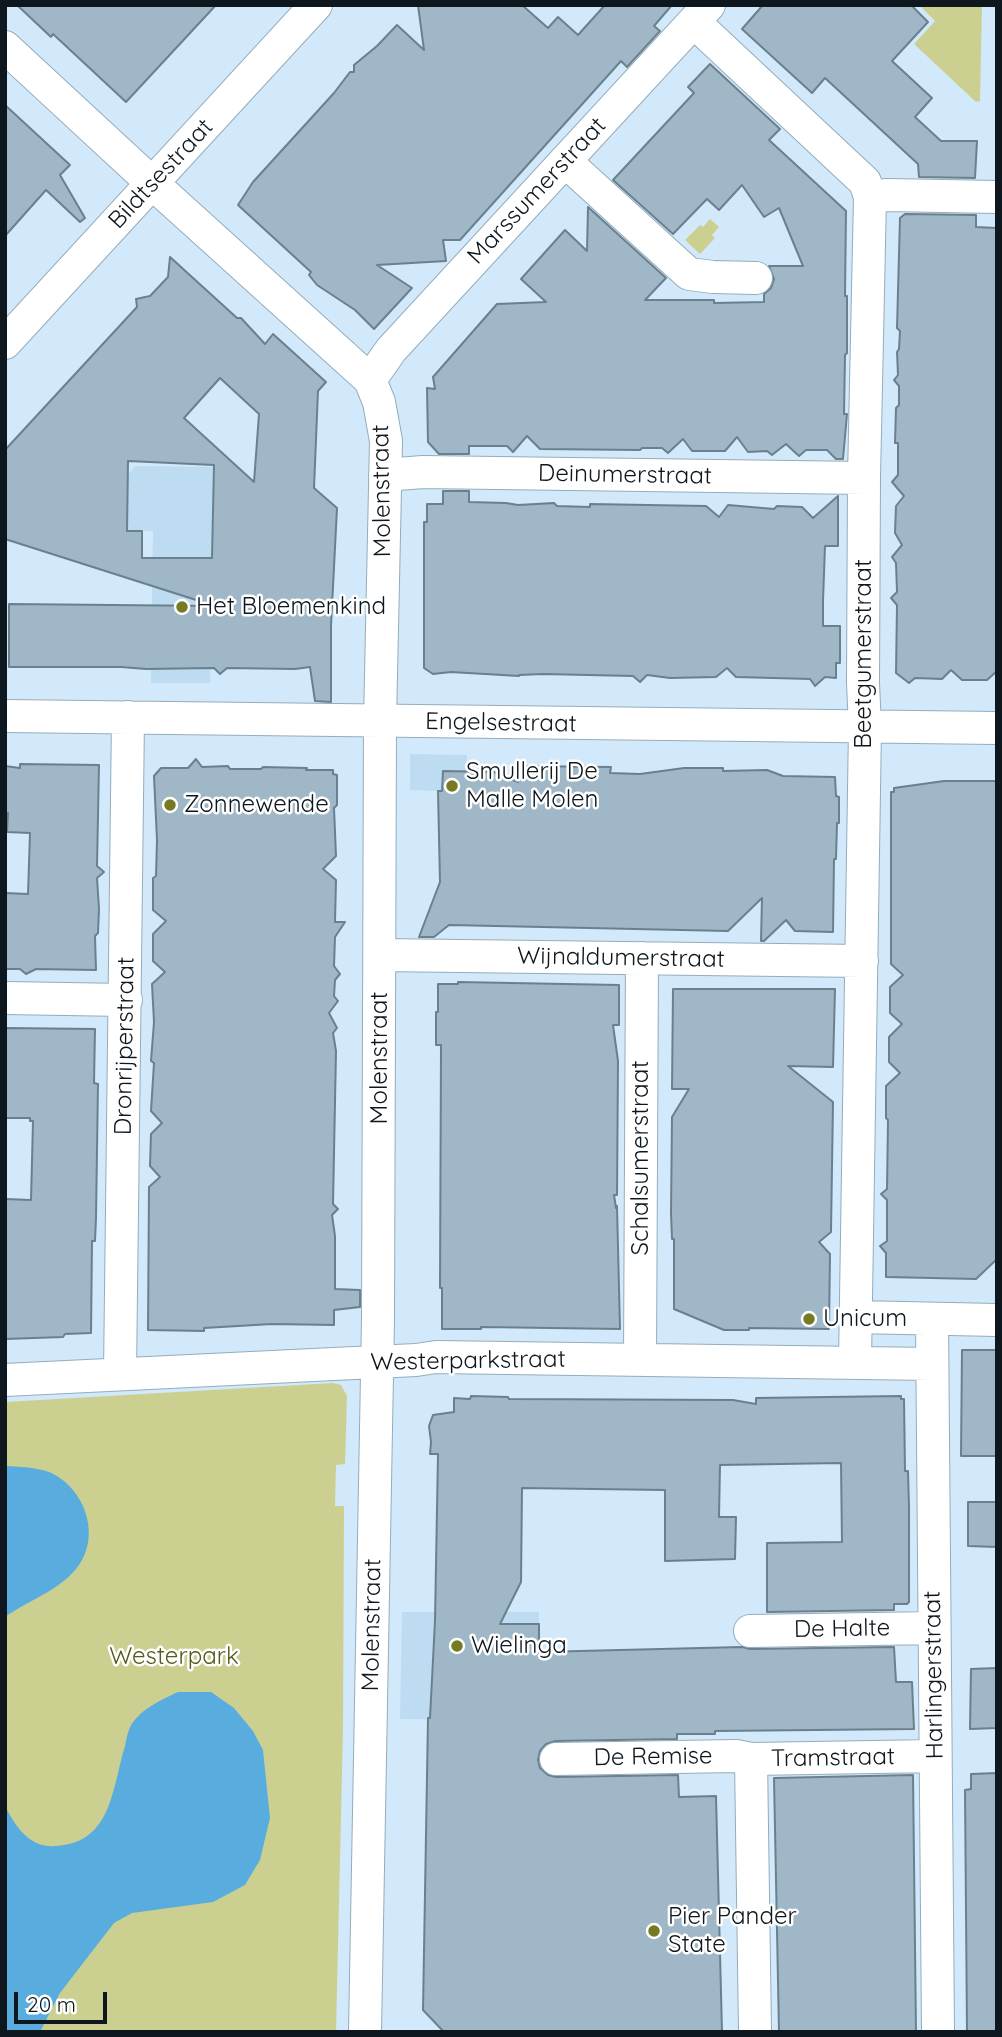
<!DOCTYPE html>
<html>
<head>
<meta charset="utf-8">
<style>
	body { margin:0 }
	#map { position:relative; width:1002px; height:2037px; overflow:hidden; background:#d1e9fa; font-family:Quicksand,sans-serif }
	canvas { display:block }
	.frame { position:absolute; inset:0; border:7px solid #0e171d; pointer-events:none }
	.scale { position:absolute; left:14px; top:1992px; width:93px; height:32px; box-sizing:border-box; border:4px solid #0e171d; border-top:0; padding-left:9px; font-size:21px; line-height:24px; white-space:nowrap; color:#0e171d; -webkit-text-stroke:5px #fff; paint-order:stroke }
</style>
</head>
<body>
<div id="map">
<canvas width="1002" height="2037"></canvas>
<div class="frame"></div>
<div class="scale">20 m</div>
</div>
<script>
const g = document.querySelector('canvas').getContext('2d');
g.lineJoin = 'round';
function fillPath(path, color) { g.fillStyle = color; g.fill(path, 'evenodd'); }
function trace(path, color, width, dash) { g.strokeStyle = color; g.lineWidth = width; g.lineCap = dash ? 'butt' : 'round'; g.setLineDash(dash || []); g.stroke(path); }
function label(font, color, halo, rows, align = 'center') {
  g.font = font + ' Quicksand,sans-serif'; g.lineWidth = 5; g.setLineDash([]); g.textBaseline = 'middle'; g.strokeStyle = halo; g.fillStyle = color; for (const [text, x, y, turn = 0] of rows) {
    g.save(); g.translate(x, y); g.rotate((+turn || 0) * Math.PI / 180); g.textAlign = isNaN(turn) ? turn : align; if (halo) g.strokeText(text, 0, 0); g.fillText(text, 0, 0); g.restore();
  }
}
fillPath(new Path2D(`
	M136,466l78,1 -4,216h-59l2,-152 -54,-1 1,-26z
	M410,754l57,1 -2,63 -27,-1v-26l-28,-1z
	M402,1612h137v108l-139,-1z`), '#bddcf1');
fillPath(new Path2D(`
	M919,5h63l-2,96 -4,1 -62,-58 21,-23z
	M710,219l9,8 -7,8 3,3 -15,16 -15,-14 15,-15 3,2z
	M333,1383l8,2 6,11 -2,68 -9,1 -1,41h9l-1,223 -7,303h-331v-630z`), '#cbd090');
fillPath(new Path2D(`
	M5,1466c17,1 38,1 52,10 30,19 42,60 22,89 -19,26 -49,34 -74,52z
	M178,1692h33l23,16 19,23 10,19 7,68 -10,42 -15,25 -32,17 -81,11 -18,10 -54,70 -20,39h-35v-226c11,21 24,42 51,40 56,-3 56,-58 69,-100 1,-6 3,-15 6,-21 11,-17 30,-25 47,-33z`), '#59adde');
const building = new Path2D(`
	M17,5h199l-90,97 -73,-68 -2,3z
	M418,5h104l26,23 10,-11 20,18 27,-30h67l-18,21 6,5 -33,36 -6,-6 -161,179h-17l3,21 -69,4 35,23 -38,41 -19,-19 -38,-25 -8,-10 2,-3 -73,-67 15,-23 81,-89 16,-21h4v-7l23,-19 20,-21 27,25z
	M763,5h148l17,17 -36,39 40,37 -17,19 26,24h36l-2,37 -56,-1 -1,-13 -93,-86 -13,15 -70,-64z
	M710,64l70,65 -11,11 77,71 -1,85h2v57l-2,2 -1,59h3l-4,45h-7l-9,-9h-21l-7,6 -13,-12 -14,11 -5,-4 -19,1 -11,-15 -12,14h-33l-9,-12 -15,14 -6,-5h-20l-2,2 -100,-1 -13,-13 -14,16 -6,-6h-38v8h-30l-11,-12 -1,-54 8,1 -2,-12 64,-73 49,-2 -25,-23 44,-49 22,21 1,-44 78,71 -21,22h69v3l50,-1v-8l7,-6 3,-9 -5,-13h34l-24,-58 -15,9 -22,-32 -23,25 -12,-11 -34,35 -60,-54 81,-87 -6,-6z
	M5,105l65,60 -10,10 25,43 -5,4 -34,-32 -41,46z
	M905,214l71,1v12l21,1v443l-10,9h-25l-11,-10 -9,9 -27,-1 -6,5 -13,-10 1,-68 -6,-7 6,-6 -1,-29 -4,-6 10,-12 -7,-12 1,-27 8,-10 -12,-14 6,-7v-32h-3l1,-35 3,-3v-19l-5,-6 4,-5 -1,-23 2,-3 1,-18 -3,-3 3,-110z
	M170,257l67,61h4l24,26 8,-10 53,48 -8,9 -4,97 23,20 -6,118v76l-16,-1 -5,-34 -15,2 -68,-1 -7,6 -6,-6 -68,1 -25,-2h-112v-63l206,2 -210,-67v-89l132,-143 -1,-8 14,-3 18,-19zM220,378l39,36 -5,68 -70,-64zM128,461l86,4 -2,93h-70v-27h-15z
	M443,491h26v11l37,1 12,2 36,-2 3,3 33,1v-3l116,2 13,11 9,-12 46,4 3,-3 25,1 11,11 25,-22v50h-13l-2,55v25h17v37h-4v15l-11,-1 -10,9 -5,-7 -74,-2 -9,-9 -11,9 -46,1 -23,-3 -7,7 -7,-6 -90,-2 -24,1v1l-68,-4 -18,2 -9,-6v-146h3v-18h16z
	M196,759l6,8 26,-1 2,3h31l2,-2 44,1 -1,2h27v4l4,1v30l-3,3 2,48 -13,13 13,11 -1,42h10l-10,15 -1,29 6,8 -5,6 -1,16 4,5 -9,12 8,15 -4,5 3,18 -3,153 5,5 -6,6 3,21v53l25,1v17l-26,3v15l-62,-1 -68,4v3l-56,-1 1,-143 11,-10 -10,-11 1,-32 11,-11 -11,-12 3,-48 -3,-2 3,-39 -2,-38 13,-12 -12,-11v-27l13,-13 -13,-11v-32l3,-2 1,-36 -3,-64 7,-8h27z
	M20,764l79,1 -2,101 7,6 -7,6 2,31 -1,24 -3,3 1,34 -60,-1 -10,5 -6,-5h-15v-76l23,1 2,-61 -23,-1 1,-19h-3v-47l15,2z
	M518,766l93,1 -1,6 30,1 44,-6h39v3l44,-1 16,6 52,1 1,19 3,1v26h-2l-1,36h-2l-1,73 -38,-1 -9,-11 -22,21h-3l1,-43 -34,33 -279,-6 -15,12h-15l21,-55 -2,-91h4l1,-20 51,1 24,10z
	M944,781h53v478l-21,20 -90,-2v-24l-6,-7 7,-5v-41l-6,-6 6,-5 1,-69 -2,-2v-32l14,-13 -11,-11v-25l13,-13 -12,-11v-26l13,-12 -12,-11v-172h3v-4z
	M458,982l161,3v40h-6l5,36 -1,134h-3l2,13 1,-2 3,123 -139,-2v2h-39v-41h-2l1,-243h-5v-33h2v-28h20z
	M673,989h162l-2,78 -45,-1 45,36 -2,130 -12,10 11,12 -1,75 -80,-1v2h-25l-50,-21v-70h-2l-1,-25 1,-97 17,-28h-17z
	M5,1028l90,1 -1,54 4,1 -2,134 -1,23h-3l-1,92 -26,1 -2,3 -58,2v-140l26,1 2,-79h-3v-3h-25z
	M962,1350h35v106h-36z
	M471,1396l37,1 1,2 224,1 23,4v-6l145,-2v3h3l1,72h3l1,36v95l-2,2h-13v6l-127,2v-69l75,-1 -1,-79 -121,2 -1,52h17l-1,42 -70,2v-71l-143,-2 -1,94 -21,42h39v28l203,-5 8,2 144,-2 2,35h16l2,47 -199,2v3h-38v5l-121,2 -10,3 -6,7 -2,9 2,8 8,7 8,2 122,-2 1,22 37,-1 6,236h-278l-21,-22 5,-292h2l5,-97 3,-167h-8l1,-12 -2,-16 4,-11 21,-3v-14l16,1z
	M968,1502h29v45l-29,-1z
	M997,1668v60l-27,1 1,-60z
	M997,1773v259h-30l-2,-242 6,-1v-15z
	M913,1775l3,257h-137l-5,-254z`);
fillPath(building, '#9fb7c6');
trace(building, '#6a808e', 2);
const minor = new Path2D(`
	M694,22l171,160 5,15 -6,281 -1,205 2,44 -10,635
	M5,47l147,136 218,197 9,22 7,39 -6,281 -2,597 -13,713
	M565,161l124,113 24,3 43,1
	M870,197l17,-2 110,2
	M5,343l311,-338
	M370,380l21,-30 318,-345
	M385,475l38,-3 441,6
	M5,716l992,12
	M380,955l482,6
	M5,998l121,2
	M856,1317l141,3
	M932,1319l6,713
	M640,1359l2,-401
	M120,1374l8,-657
	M5,1380l411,-20 20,-3 496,7
	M750,1631l184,-3
	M556,1759l180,-3 15,3
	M755,2032l-4,-273 184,-3`);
trace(minor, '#95acbb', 34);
trace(minor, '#fff', 32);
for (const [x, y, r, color] of [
	[182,607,7,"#767a23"],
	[452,786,7,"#767a23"],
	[170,805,7,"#767a23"],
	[809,1319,7,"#767a23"],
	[457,1646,7,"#767a23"],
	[654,1931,7,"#767a23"]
]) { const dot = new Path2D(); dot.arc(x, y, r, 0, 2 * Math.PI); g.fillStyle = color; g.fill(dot); trace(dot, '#fff', 2.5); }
label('24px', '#0e171d', '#fff', [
	["Bildtsestraat",161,174,-47],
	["Marssumerstraat",537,191,-47],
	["Deinumerstraat",625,475,1],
	["Molenstraat",382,491,-91],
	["Beetgumerstraat",864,654,-90],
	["Engelsestraat",501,723,1],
	["Wijnaldumerstraat",621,958,1],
	["Dronrijperstraat",125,1046,-89],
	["Molenstraat",380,1058,-90],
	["Schalsumerstraat",641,1158,-90],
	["Westerparkstraat",468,1361,-1],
	["Molenstraat",372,1625,-89],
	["De Halte",842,1629,-1],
	["Harlingerstraat",934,1675,-91],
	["De Remise",653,1757,-1],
	["Tramstraat",833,1758,-1]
]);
label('24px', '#0e171d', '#fff', [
	["Het Bloemenkind",196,607],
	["Smullerij De",466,772],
	["Malle Molen",466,800],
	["Zonnewende",184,805],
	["Unicum",823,1319],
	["Wielinga",471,1646],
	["Pier Pander",668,1917],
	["State",668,1945]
], 'left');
label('24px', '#575a1c', '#fff', [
	["Westerpark",174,1657]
]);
</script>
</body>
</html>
